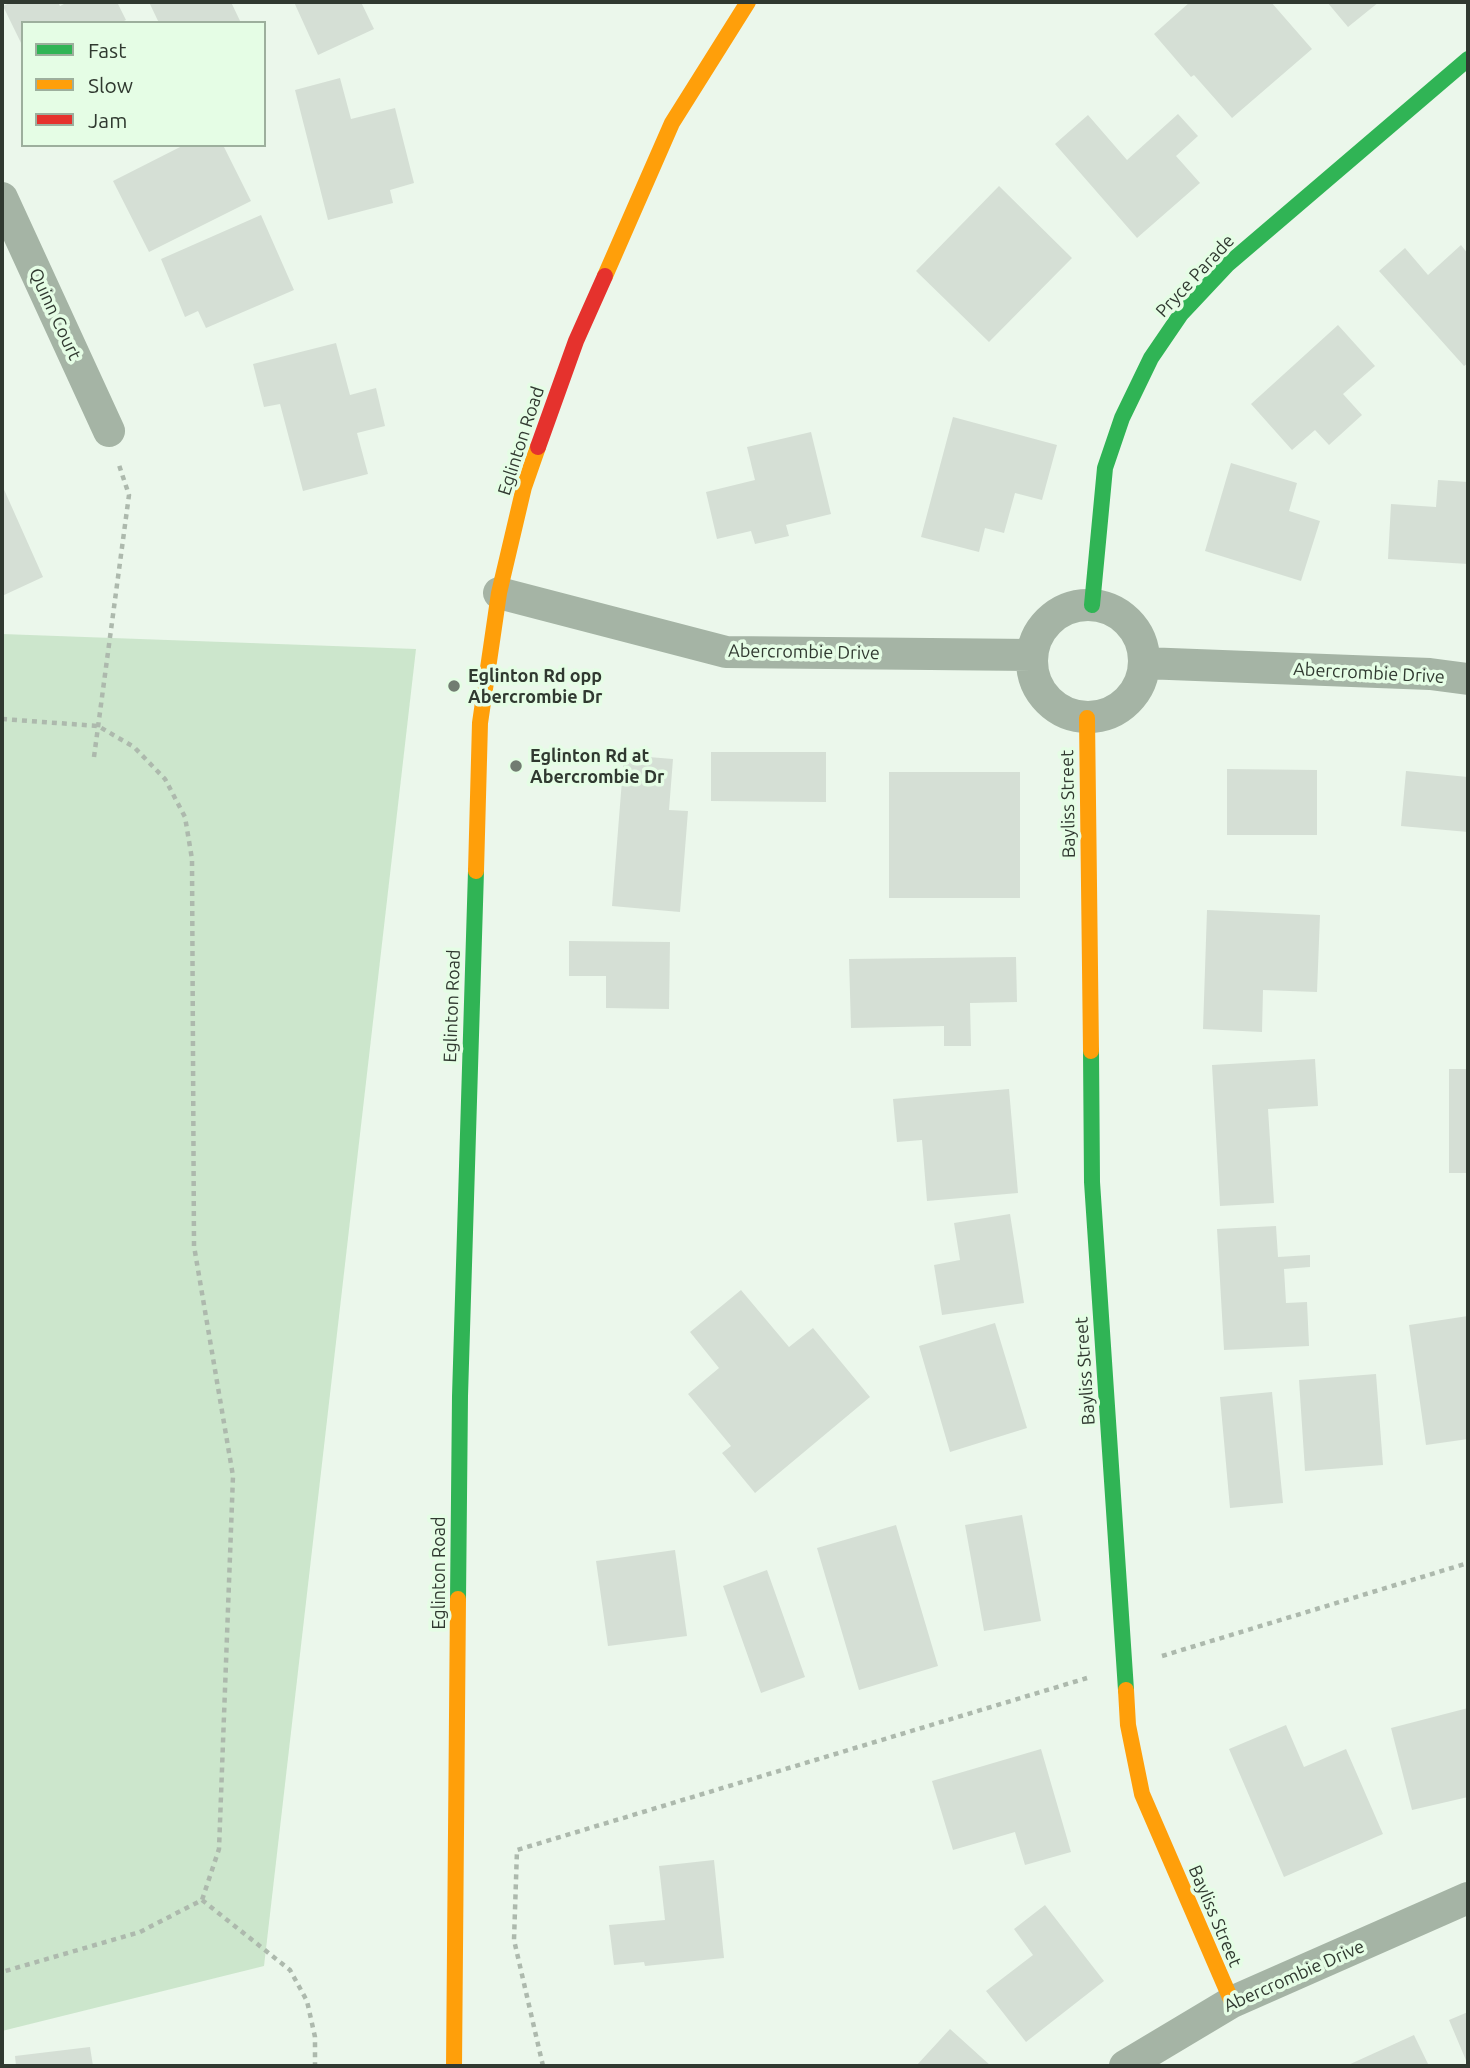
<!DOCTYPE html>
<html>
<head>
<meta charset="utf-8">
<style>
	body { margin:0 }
	#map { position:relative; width:1470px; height:2068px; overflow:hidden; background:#ebf7eb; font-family:Ubuntu,sans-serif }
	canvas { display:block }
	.frame { position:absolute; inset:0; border:4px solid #303930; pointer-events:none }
	.legend { position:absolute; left:21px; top:21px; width:245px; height:126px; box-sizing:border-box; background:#e5fde5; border:2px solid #9daf9d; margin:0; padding:9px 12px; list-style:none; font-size:21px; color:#303930 }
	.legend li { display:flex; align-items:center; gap:14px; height:35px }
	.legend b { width:35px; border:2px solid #9daf9d }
</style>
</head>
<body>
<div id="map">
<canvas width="1470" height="2068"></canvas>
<div class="frame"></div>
<ul class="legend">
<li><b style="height:9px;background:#30b455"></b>Fast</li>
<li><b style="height:9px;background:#ff9f0a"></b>Slow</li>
<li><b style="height:9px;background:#e5322d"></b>Jam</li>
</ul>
</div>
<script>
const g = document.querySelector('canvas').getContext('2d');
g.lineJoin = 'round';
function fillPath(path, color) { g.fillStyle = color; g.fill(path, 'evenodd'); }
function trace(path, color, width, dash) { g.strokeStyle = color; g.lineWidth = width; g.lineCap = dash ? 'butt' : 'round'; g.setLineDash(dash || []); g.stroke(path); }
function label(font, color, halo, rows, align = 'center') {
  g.font = font + ' Ubuntu,sans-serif'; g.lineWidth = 7; g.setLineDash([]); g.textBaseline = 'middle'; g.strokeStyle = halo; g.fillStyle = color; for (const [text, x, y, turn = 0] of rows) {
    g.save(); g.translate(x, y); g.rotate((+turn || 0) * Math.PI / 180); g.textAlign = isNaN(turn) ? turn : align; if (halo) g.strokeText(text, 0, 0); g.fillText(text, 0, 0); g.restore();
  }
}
fillPath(new Path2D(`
	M2,634l414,15 -152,1317 -262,65z`), '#cce6cc');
fillPath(new Path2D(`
	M12,2h46l2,4 8,-4h49l9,18 -6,3h-97v24l-20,-41z
	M149,2h82l10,21h-82z
	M294,2h67l13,27 -56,26z
	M1190,2h81l41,47 -80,69 -38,-43 -3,2 -37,-43z
	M1327,2h52l-31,25z
	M340,78l11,41 44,-11 19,75 -24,7 3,13 -65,17 -33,-130z
	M1178,114l20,22 -22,20 24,27 -63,55 -82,-94 33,-29 39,45z
	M184,145h39l28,56 -102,51 -36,-71z
	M999,186l73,72 -83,84 -73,-71z
	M261,215l33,75 -88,38 -8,-17 -13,6 -24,-58z
	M1461,245l7,9v109l-4,3 -85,-95 26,-23 23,27z
	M1338,325l37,41 -32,28 19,21 -33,30 -14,-15 -23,20 -41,-46z
	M336,343l14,52 26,-7 9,38 -28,7 11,41 -65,17 -23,-87 -16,3 -11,-43z
	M953,417l104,28 -15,55 -27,-7 -11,40 -19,-5 -6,24 -58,-15z
	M811,432l20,82 -45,11 3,11 -34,8 -4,-13 -34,8 -11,-47 49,-12 -8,-33z
	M1231,463l66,20 -8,28 31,10 -19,60 -96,-30z
	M1438,480l30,2v82l-80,-5 3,-55 45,3z
	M2,485l41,92 -41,19z
	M711,752h115v50l-115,-1z
	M624,755l49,4 -4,51 19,1 -8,101 -68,-6z
	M1227,769l90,1v65h-90z
	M1406,771l62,6v55l-67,-6z
	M889,772h131v126h-131z
	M1207,910l113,5 -3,77 -54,-2 -1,42 -59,-3z
	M569,941l101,1 -1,67 -63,-1v-32h-37z
	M1016,957l1,45 -47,1 1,43h-27v-20l-93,2 -2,-69z
	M1315,1059l3,47 -50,3 6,94 -54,3 -8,-141z
	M1449,1069h19v104h-19z
	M1009,1089l9,104 -91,8 -5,-61 -25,2 -4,-43z
	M1010,1214l14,89 -82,12 -8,-50 26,-5 -6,-37z
	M1276,1226l2,31 32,-2v12l-26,2 2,34 21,-1 2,44 -85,4 -7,-121z
	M741,1290l48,57 24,-19 57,69 -115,96 -33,-40 9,-7 -43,-52 31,-26 -29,-36z
	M1468,1316v123l-42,6 -17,-120z
	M995,1323l32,105 -77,24 -31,-106z
	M1376,1374l7,91 -78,6 -6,-91z
	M1272,1392l11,111 -53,5 -10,-111z
	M1022,1515l19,106 -57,10 -19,-106z
	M896,1525l42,141 -79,24 -42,-142z
	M675,1550l12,86 -79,10 -12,-85z
	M767,1570l38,107 -44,16 -38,-107z
	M1468,1708v89l-56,13 -21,-82z
	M1286,1725l18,42 42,-18 37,85 -99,43 -55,-128z
	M1041,1749l30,103 -46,13 -10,-33 -62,18 -21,-69z
	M714,1860l10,98 -79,8 -1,-4 -30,3 -5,-40 56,-5 -6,-54z
	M1045,1905l59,76 -78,61 -40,-51 47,-36 -19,-26z
	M1468,2012v53l-19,-45z
	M950,2029l41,37h-75z
	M1414,2035l15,31h-83z
	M90,2047l3,19h-77l-1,-10z`), '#d5dfd5');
trace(new Path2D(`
	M2,719l96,7 36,21 31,32 20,38 7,42 2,387 39,230 -14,373 -17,51 -62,32 -138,40
	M94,757l35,-262 -10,-30
	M1162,1656l306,-93
	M202,1900l88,70 17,31 8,36v29
	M543,2066l-29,-126 3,-90 570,-172`), '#adb9ad', 4.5, [5, 5]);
trace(new Path2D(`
	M2,198l107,233
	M499,593l227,59 306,3
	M1032 661a56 56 0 1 1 112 0a56 56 0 1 1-112 0Z
	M1144,663l286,11 38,5
	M1125,2066l107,-64 236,-104`), '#a5b4a5', 32);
trace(new Path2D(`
	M1092,605l13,-137 17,-50 29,-60 30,-44 46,-49 241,-206
	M1091,1051l1,131 34,508
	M458,1599l2,-203 16,-525`), '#30b455', 16);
trace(new Path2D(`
	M605,276l67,-153 76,-121
	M1087,718l4,333
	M476,871l4,-148 19,-130 25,-106 14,-40
	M1126,1690l2,35 14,69 90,208
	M454,2066l4,-467`), '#ff9f0a', 16);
trace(new Path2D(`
	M538,447l38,-106 29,-65`), '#e5322d', 16);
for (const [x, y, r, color] of [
	[454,686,7,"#717c71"],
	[516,766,7,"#717c71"]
]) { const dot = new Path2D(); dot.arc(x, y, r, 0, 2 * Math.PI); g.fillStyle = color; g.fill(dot); trace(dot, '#e5fde5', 2.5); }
label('18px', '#303930', '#e5fde5', [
	["Pryce Parade",1195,276,-47],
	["Quinn Court",55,314,65],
	["Eglinton Road",521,441,-72],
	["Abercrombie Drive",804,652,1],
	["Abercrombie Drive",1369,673,3],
	["Bayliss Street",1068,804,-91],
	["Eglinton Road",452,1006,-88],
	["Bayliss Street",1085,1371,-94],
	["Eglinton Road",439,1573,-90],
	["Bayliss Street",1215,1916,67],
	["Abercrombie Drive",1294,1976,-24]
]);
label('bold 18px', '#303930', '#e5fde5', [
	["Eglinton Rd opp",468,676],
	["Abercrombie Dr",468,697],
	["Eglinton Rd at",530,756],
	["Abercrombie Dr",530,777]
], 'left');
</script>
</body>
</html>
